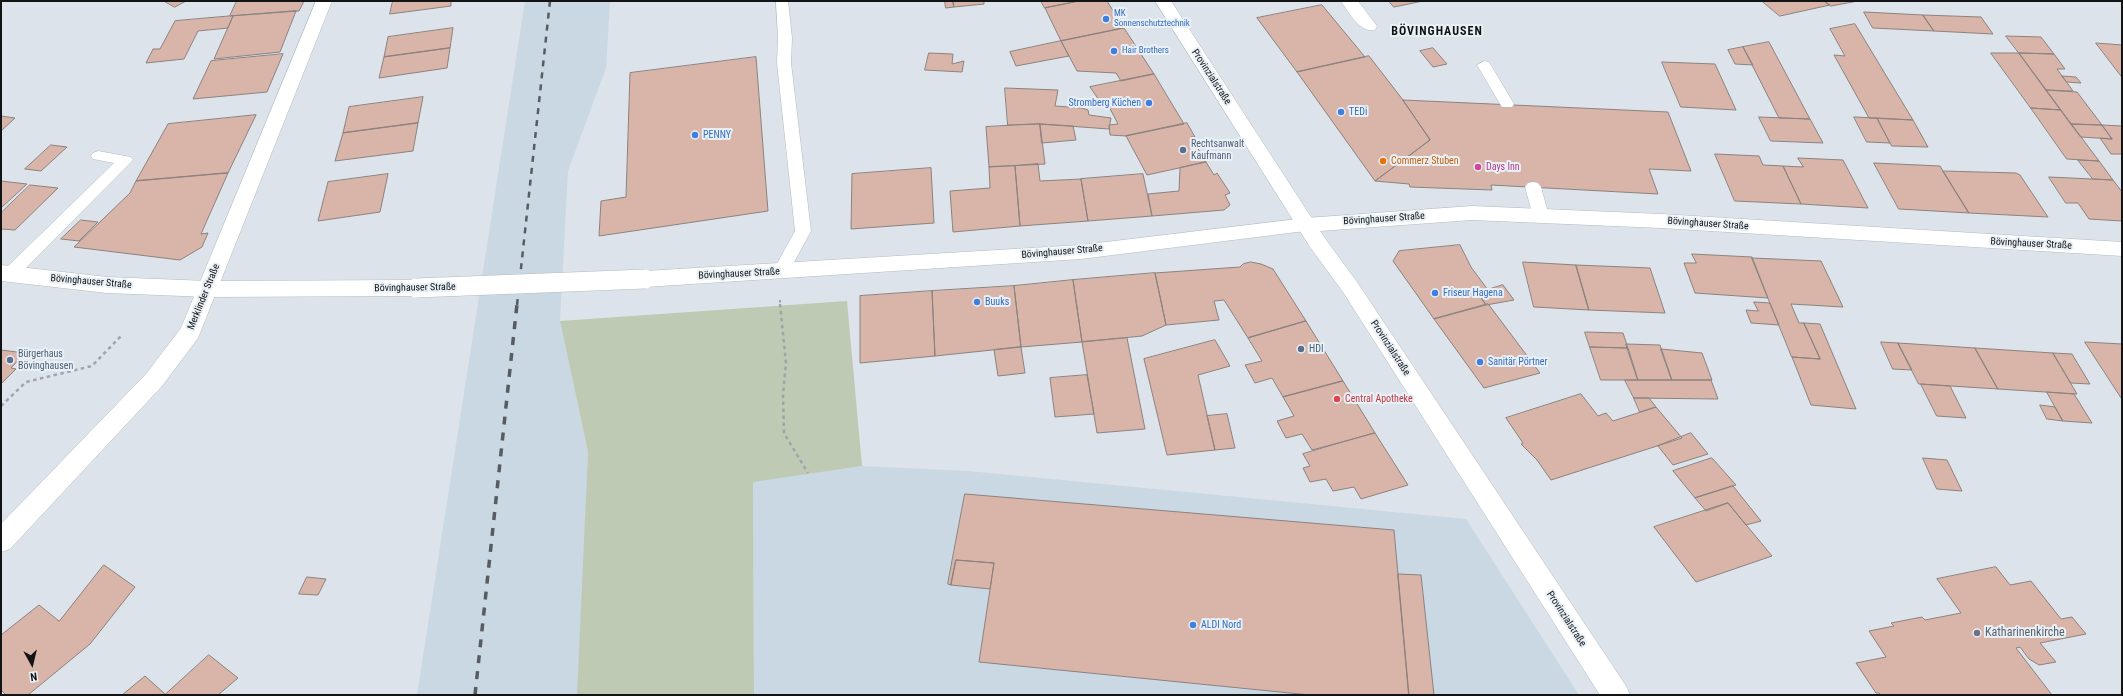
<!DOCTYPE html>
<html>
<head>
<meta charset="utf-8">
<style>
	body { margin:0 }
	#map { position:relative; width:2123px; height:696px; overflow:hidden; background:#dce3ea; font-family:"Roboto Condensed",sans-serif }
	canvas { display:block }
	.frame { position:absolute; inset:0; border:2px solid #111315; pointer-events:none }
	.north { position:absolute; left:12px; top:644px; width:40px; height:40px; -webkit-text-stroke:3px #e9f1f7; paint-order:stroke; rotate:172deg; font-size:11px; font-weight:700; line-height:16px; text-align:center; color:#111315 }
	.north::after { content:''; display:block; margin:auto; width:14px; height:18px; background:#111315; clip-path:polygon(50% 0,100% 100%,50% 72%,0 100%) }
</style>
</head>
<body>
<div id="map">
<canvas width="2123" height="696"></canvas>
<div class="frame"></div>
<div class="north">N</div>
</div>
<script>
const g = document.querySelector('canvas').getContext('2d');
g.lineJoin = 'round';
function fillPath(path, color) { g.fillStyle = color; g.fill(path, 'evenodd'); }
function trace(path, color, width, dash) { g.strokeStyle = color; g.lineWidth = width; g.lineCap = dash ? 'butt' : 'round'; g.setLineDash(dash || []); g.stroke(path); }
function label(font, color, halo, rows, align = 'center') {
  g.font = font + ' "Roboto Condensed",sans-serif'; g.lineWidth = 4; g.setLineDash([]); g.textBaseline = 'middle'; g.strokeStyle = halo; g.fillStyle = color; for (const [text, x, y, turn = 0] of rows) {
    g.save(); g.translate(x, y); g.rotate((+turn || 0) * Math.PI / 180); g.textAlign = isNaN(turn) ? turn : align; if (halo) g.strokeText(text, 0, 0); g.fillText(text, 0, 0); g.restore();
  }
}
fillPath(new Path2D(`
	M525,1h85l-4,67 -38,103 -8,150 28,131 -9,243h-162z
	M862,466l107,5 497,48 113,176h-825l-1,-214z`), '#cad8e4');
fillPath(new Path2D(`
	M847,301l15,165 -109,16 1,213h-177l11,-243 -28,-131z`), '#bfcab4');
const building = new Path2D(`
	M164,1h22l-11,6z
	M237,1h67l-5,10 -69,5z
	M393,1h58v5l-61,8z
	M945,1h8l1,6 -8,1z
	M953,1h31v3l-30,3z
	M1041,1h38l-34,7z
	M1079,1h28l17,27 -63,13 -16,-33z
	M1389,1h34l-29,6z
	M1762,1h62l6,4 -50,11z
	M1824,1h34l-27,5z
	M1322,5l43,52 -68,15 -40,-54z
	M296,11l-16,41 -66,7 19,-43z
	M1864,12l59,3 11,16 -61,-3z
	M1923,15l58,2 12,17 -59,-3z
	M233,16l-5,12 -30,3 -14,28 -38,4 7,-14h7l15,-28z
	M1855,24l58,96 -44,-2 -35,-63 11,1 -15,-27z
	M453,28l-3,20 -66,9 4,-20z
	M1124,28l30,46 -33,7 -5,-8 -39,-2 -16,-30z
	M2006,36l35,1 13,17 -35,-1z
	M1061,41l8,15 -53,10 -6,-14z
	M1769,42l41,77 -31,-1 -36,-71z
	M2096,43l26,2v32z
	M1743,47l10,18 -18,-1 -7,-14z
	M450,48l-3,20 -68,10 5,-21z
	M1433,48l14,16 -14,3 -13,-16z
	M929,53l24,1 -1,10 12,-3 -2,11 -37,-2z
	M1991,53h28l42,57 -30,-2z
	M2019,53l35,1 11,15h-8l16,22 -27,-1z
	M283,54l-16,38 -74,7 18,-38z
	M1369,56l34,44 27,40 -55,41 -78,-109z
	M756,57l12,154 -169,25 2,-35 25,-4 4,-124z
	M1662,62l53,2 21,46 -55,-3z
	M1154,74l30,50 -58,12 -16,-1 -1,-10 9,-1 -13,-25 -6,1 -9,-13z
	M2062,76l14,1 5,6 -14,-1z
	M1005,88l53,2 -3,16 27,2 6,2 1,5 22,3 -2,11 -69,-5 -32,1z
	M2046,90l31,2 25,33 -31,-1z
	M423,97l-5,26 -75,10 6,-26z
	M1403,100l265,12 23,59 -42,-2 9,25 -167,-9 1,5 -82,-3 -1,-3 -34,-3 55,-41z
	M2031,108l30,2 38,51 -32,-2z
	M256,115l-28,58 -92,8 32,-57z
	M1,116l14,2 -14,13z
	M1759,117l51,2 13,24 -52,-2z
	M1854,117l23,1 13,25 -23,-1z
	M1877,118l36,2 15,27 -36,-1z
	M418,123l-5,28 -78,10 8,-28z
	M1187,123l8,14h-4l15,25 -59,13 -21,-39z
	M1040,124l5,40 -56,3 -3,-40z
	M1040,124l33,2 3,14 -34,3z
	M2071,124l31,1 10,14 -31,-2z
	M2102,125l20,1v28h-11l-11,-16 12,1z
	M51,145l16,2 -26,24 -16,-2z
	M1715,154l44,2 4,9 20,1 18,38 -66,-3z
	M1798,158l45,2 25,48 -67,-4 -18,-38 20,1z
	M2078,160l21,1 14,19 -20,-1z
	M1206,162l8,13 3,-2 13,20 -5,2 5,10 -6,5 -72,6 -4,-22 31,-3 1,-23z
	M1874,163l66,3 29,47 -70,-4z
	M1038,164l2,17 41,-2 7,42 -68,5 -5,-60z
	M1015,166l5,60 -67,6 -3,-41 40,-3 -1,-21z
	M931,168l3,55 -83,6 1,-55z
	M1943,171l73,2 4,2 28,42 -79,-4z
	M228,173l-27,61 7,-1 -6,14 -22,13 -106,-13 56,-54 6,-12z
	M388,174l-8,38 -62,9 10,-39z
	M1143,174l9,42 -64,5 -7,-42z
	M2049,177l64,3 9,12v29l-33,-2 -11,-16h-12z
	M1,181l26,3 -26,24z
	M30,185l28,3 -43,42 -14,-1v-16z
	M81,220l17,2 -19,19 -18,-2z
	M1460,245l11,22 17,23 -10,3 8,12 -52,14 -41,-58 6,-10z
	M1692,254l60,3 16,41 -73,-5 -11,-30h12z
	M1752,258l69,3 22,46 -52,-3 8,19h5l16,36 -28,-2z
	M1251,262l10,2 12,5 33,52 -58,17 -24,-38 -10,1 5,19 -53,5 -11,-52 85,-6 3,-3z
	M1523,262l53,3 13,45 -55,-3z
	M1576,265l74,3 15,45 -76,-3z
	M1155,273l11,52 -24,11 -60,6 -9,-62z
	M1073,280l9,62 -61,5 -7,-61z
	M1503,285l11,15 -28,5 -8,-12z
	M1014,286l7,61 -86,9 -3,-65z
	M932,291l3,65 -75,7v-67z
	M1754,302l16,1 9,22 -28,-2 -5,-13 12,1z
	M1488,304l1,1 51,68 -56,15 -50,-69z
	M1306,321l37,60 -60,16 -11,-19 -17,5 -10,-18 17,-4 -14,-23z
	M1804,323l16,1 36,85 -45,-4 -19,-48 28,2z
	M1585,332l38,1 5,15 -38,-1z
	M1127,338l18,91 -48,4 -15,-91z
	M1215,340l15,26 -32,9 17,75 -48,5 -23,-96z
	M1881,342l17,1 14,27 -19,-1z
	M2085,342l37,2v55z
	M1898,343l77,5 23,41 -79,-5z
	M1626,344l34,1 12,35h-34z
	M1021,347l4,26 -27,3 -4,-26z
	M1590,347l38,1 10,32h-37z
	M1975,348l78,5 24,41 -79,-5z
	M1661,349l41,4 10,27h-40z
	M1,350l24,3 -14,15 5,1 -15,15z
	M2053,353l19,1 18,30 -19,-1z
	M1087,375l7,39 -39,3 -5,-39z
	M1625,380h86l7,19 -84,-1z
	M1343,381l32,52 -63,17 -10,-16 -16,4 -9,-17 17,-5 -11,-19z
	M1921,384l29,2 16,32 -29,-2z
	M2047,392l27,2 18,29 -29,-2z
	M1581,394l17,22 8,-3 7,8 43,-14 26,31 -131,42 -14,-20 -16,-16 2,-1 -17,-25z
	M1634,398h15l7,9 -16,5z
	M2040,405l15,2 8,14 -16,-2z
	M1227,414l8,34 -20,2 -8,-34z
	M1375,433l33,52 -47,14 -7,-12 -21,4 -7,-12 -16,3 -7,-14 7,-2 -7,-12z
	M1691,433l17,21 -35,11 -15,-19z
	M1712,458l24,27 -41,13 -22,-27z
	M1923,458l24,2 15,31 -25,-2z
	M1733,486l28,35 -15,4 -18,-22 -22,8 -11,-13z
	M965,494l429,36 15,165h-99l-331,-33 15,-99 -38,-3 -5,25 -3,-1z
	M1728,503l44,53 -76,26 -42,-55z
	M956,560l38,3 -4,26 -39,-4z
	M104,565l31,22 -45,57 -62,51h-22l-5,-5v-55l38,-30 20,16z
	M1996,567l14,18 21,-4 30,38 11,-2 14,17 -46,9 16,19 -17,3 -10,-6 -9,-12 -4,1 36,47h-171l-2,-2h-3l-20,-30 30,-6 -17,-26 25,-5 -3,-3 31,-6 3,3 36,-7 -24,-34z
	M1398,574l23,1 13,120h-25z
	M307,577l19,2 -8,16 -19,-1z
	M209,655l29,23 -20,17h-96l23,-19 20,18z`);
fillPath(building, '#d9b4a9');
trace(building, '#8b827f', 1);
const service = new Path2D(`
	M776,1h12l4,37 -1,25 20,168 -24,44 -6,2 -6,-2 -2,-4 22,-40 -18,-168 1,-25z
	M1484,61l5,1 25,42 -2,3h-10l-2,-3 -23,-39z
	M98,151l33,6 2,3 -117,118 -6,2 -6,-2 -2,-4 2,-4 110,-107 -21,-4 -2,-3 2,-3z
	M1533,182l5,1 3,4 8,29 -3,4 -5,1 -5,-1 -3,-4 -8,-29 3,-4z`);
const minor = new Path2D(`
	M316,1h16l-134,337 -36,48 -152,163 -9,3v-28l145,-150 35,-46z
	M1341,1h17l19,25 -2,4c-15,3 -26,-17 -34,-29z
	M1472,206l189,8 461,28v14l-461,-28 -189,-8 -166,12 -7,-2 -3,-5 3,-5 7,-2z`);
const secondary = new Path2D(`
	M1306,218l7,2 3,5 -3,5 -232,29 -436,28 -7,-3 -3,-5 3,-5 7,-3 436,-26z
	M1,265l106,12 101,4 208,-1 7,3 4,5 -4,5 -7,3 -208,1 -101,-4 -106,-12z`);
const primary = new Path2D(`
	M1155,1h16l153,236 33,45 269,404 4,9h-30l-257,-403 -33,-45z`);
trace(service, '#b2bac0', 1);
trace(minor, '#b2bac0', 1);
trace(secondary, '#b2bac0', 1);
trace(primary, '#b2bac0', 1);
trace(new Path2D(`
	M780,300v5`), '#9fa4aa', 2, [2.5, 2.5]);
trace(new Path2D(`
	M780,304l6,59 -3,31 1,39 24,40
	M1,406l25,-24 66,-16 30,-31`), '#9fa4aa', 2.5, [3.5, 3.5]);
fillPath(service, '#fff');
fillPath(minor, '#fff');
fillPath(secondary, '#fff');
fillPath(primary, '#fff');
trace(new Path2D(`
	M517,305l33,-304`), '#585c60', 2.5, [6, 6]);
trace(new Path2D(`
	M475,695l42,-391`), '#585c60', 3.5, [8, 8]);
const secondaryBridge = new Path2D(`
	M416,288l229,-9`);
trace(secondaryBridge, '#b2bac0', 20, []);
trace(secondaryBridge, '#fff', 19);
for (const [x, y, r, color] of [
	[1106,19,4,"#3f7fe0"],
	[1114,51,4,"#3f7fe0"],
	[1149,103,4,"#3f7fe0"],
	[1341,112,4,"#3f7fe0"],
	[695,135,4,"#3f7fe0"],
	[1183,150,4,"#5c6f8a"],
	[1383,161,4,"#e8710a"],
	[1478,167,4,"#d1479c"],
	[1435,293,4,"#3f7fe0"],
	[977,302,4,"#3f7fe0"],
	[1301,349,4,"#5c6f8a"],
	[10,360,4,"#5c6f8a"],
	[1480,362,4,"#3f7fe0"],
	[1337,399,4,"#e0444e"],
	[1193,625,4,"#3f7fe0"],
	[1977,633,4,"#6b7280"]
]) { const dot = new Path2D(); dot.arc(x, y, r, 0, 2 * Math.PI); g.fillStyle = color; g.fill(dot); trace(dot, '#e9f1f7', 1.5); }
label('9px', '#366cbe', '#e9f1f7', [
	["MK",1114,14],
	["Sonnenschutztechnik",1114,24],
	["Hair Brothers",1122,51]
], 'left');
label('10px', '#111315', '#e9f1f7', [
	["Provinzialstraße",1211,77,57],
	["Bövinghauser Straße",1384,219,-4],
	["Bövinghauser Straße",1708,224,4],
	["Bövinghauser Straße",2031,244,3],
	["Bövinghauser Straße",1062,252,-5],
	["Bövinghauser Straße",739,274,-3],
	["Bövinghauser Straße",91,282,5],
	["Bövinghauser Straße",415,288,-1],
	["Merklinder Straße",204,297,-68],
	["Provinzialstraße",1390,348,57],
	["Provinzialstraße",1566,619,57]
]);
label('10px', '#366cbe', '#e9f1f7', [
	["Stromberg Küchen",1141,103,"right"],
	["TEDi",1349,112],
	["PENNY",703,135],
	["Friseur Hagena",1443,293],
	["Buuks",985,302],
	["Sanitär Pörtner",1488,362],
	["ALDI Nord",1201,625]
], 'left');
label('10px', '#4e5e75', '#e9f1f7', [
	["Rechtsanwalt",1191,144],
	["Kaufmann",1191,156],
	["HDI",1309,349],
	["Bürgerhaus",18,354],
	["Bövinghausen",18,366]
], 'left');
label('10px', '#c56008', '#e9f1f7', [
	["Commerz Stuben",1391,161]
], 'left');
label('10px', '#b23c85', '#e9f1f7', [
	["Days Inn",1486,167]
], 'left');
label('10px', '#be3a42', '#e9f1f7', [
	["Central Apotheke",1345,399]
], 'left');
g.letterSpacing = '1px';
label('bold 12px', '#111315', '#e9f1f7', [
	["BÖVINGHAUSEN",1437,32]
]);
g.letterSpacing = '0px';
label('12px', '#5b616d', '#e9f1f7', [
	["Katharinenkirche",1985,633]
], 'left');
</script>
</body>
</html>
